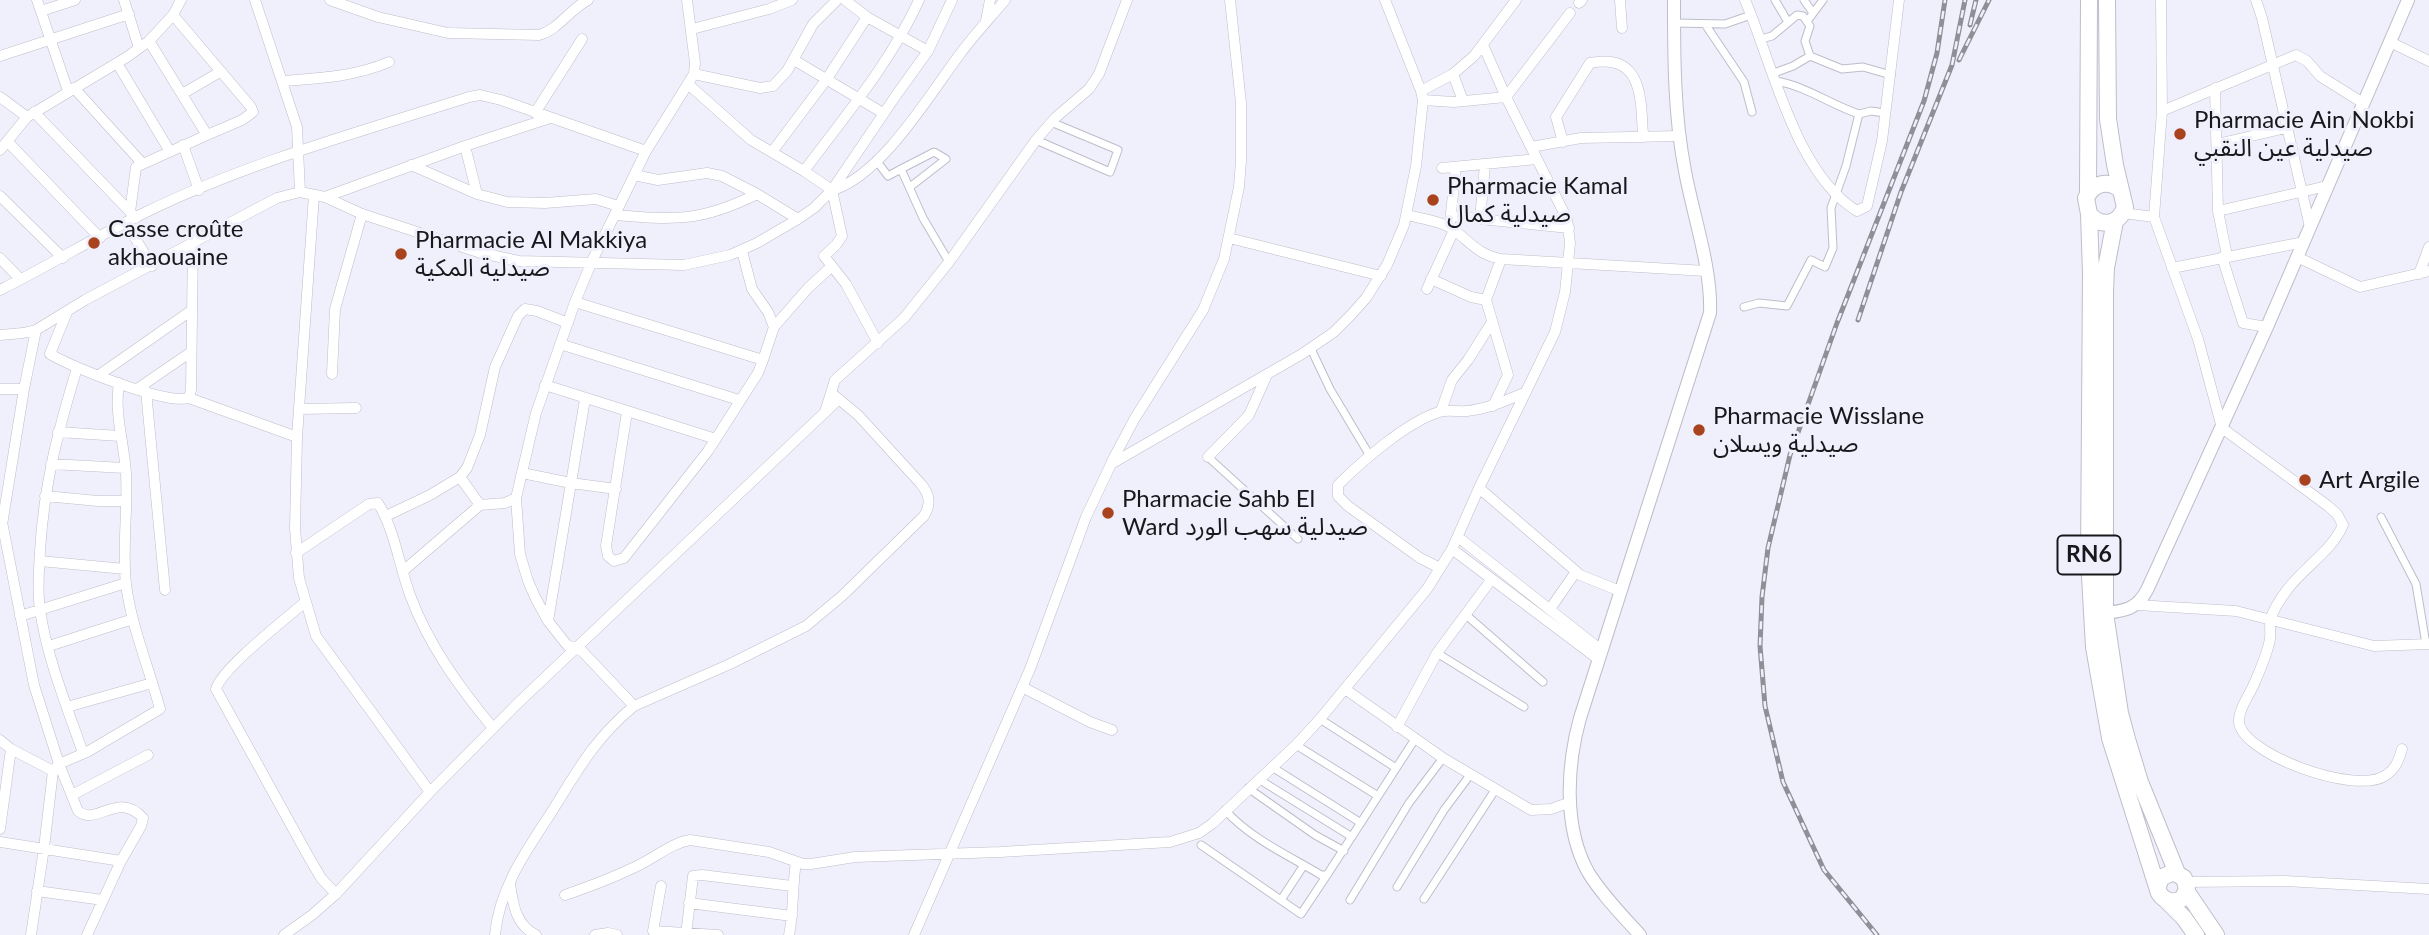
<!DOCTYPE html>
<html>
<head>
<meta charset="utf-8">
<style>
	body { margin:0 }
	canvas { display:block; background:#eff0fc }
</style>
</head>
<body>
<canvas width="2429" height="935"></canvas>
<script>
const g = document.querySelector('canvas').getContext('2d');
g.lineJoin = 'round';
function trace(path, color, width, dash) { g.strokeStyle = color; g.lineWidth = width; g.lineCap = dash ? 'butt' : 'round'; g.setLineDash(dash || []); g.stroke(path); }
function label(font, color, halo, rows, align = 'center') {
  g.font = font + ' Lato,"Noto Sans Arabic",sans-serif'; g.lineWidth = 6; g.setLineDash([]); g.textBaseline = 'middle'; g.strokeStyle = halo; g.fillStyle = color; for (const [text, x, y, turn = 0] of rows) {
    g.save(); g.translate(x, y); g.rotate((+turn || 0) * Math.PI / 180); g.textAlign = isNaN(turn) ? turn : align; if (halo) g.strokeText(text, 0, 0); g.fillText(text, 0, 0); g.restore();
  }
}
const pedestrian = new Path2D(`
	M1775,0l13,22
	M1804,0l9,13
	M1808,20l15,-20
	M1674,23l51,1 26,-9
	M1705,24l39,58 8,30
	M1761,39l11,-3 25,-21 6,1 7,10 -5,15 5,15
	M1774,73l19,-7 17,-10 32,13 21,-2 28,8
	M1859,114l12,-3 14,2
	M1036,140l74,32 8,-22 -67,-28
	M876,160l12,16 13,-7 22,49 26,44
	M901,169l33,-17 12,7 -36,28
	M1744,307l15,-4 28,3 24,-46 14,7 8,-19 -2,-40 15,-42 13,-52c-28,-9 -53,-28 -83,-33
	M1311,349l19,40 40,67
	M1208,457l90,82
	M2381,517l35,67 10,60
	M1465,614l78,68
	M1437,653l87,54
	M1320,719l76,49
	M1296,745l82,51
	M1272,767l89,56
	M1260,780l92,57
	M1248,788l67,47 29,16
	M1225,810c26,29 63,45 96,65h6l88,-136
	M1201,845l100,69 26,-39
	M1397,887l47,-77 26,-35
	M1424,899l71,-109
	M1281,900l23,-35
	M1350,900l59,-97 34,-45`);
const minor = new Path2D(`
	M37,0l31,91
	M124,0l15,48
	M255,0l42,127 3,65
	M330,0l48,17 70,16 91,2c19,-5 31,-26 49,-35
	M845,0l22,17 61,34
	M1620,0l2,28
	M1745,0c28,65 50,173 112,211l10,-5 15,-65 17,-141
	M2256,0l6,18 48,209
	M1579,3l3,-3
	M41,11l34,-11
	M986,21l4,-21
	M692,29l77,-20 23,-9
	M149,41l58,94 35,-15 11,-8 -2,-5 -78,-92
	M2390,42l39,19
	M0,56l129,-42
	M794,60l89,53
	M117,63l52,87
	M694,74l66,14 13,-2 14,-15 26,-47 24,-24
	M1453,74l10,27
	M282,81c39,-3 71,-4 107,-19
	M688,84l63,56 53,31 28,19 10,46 -6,9 -12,11 22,28 32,59
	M74,88l68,75
	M2215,88l3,123 109,-25
	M1421,91l32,-17 21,-18 42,-56
	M182,94l38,-22
	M0,97l27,20
	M1423,100l31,2 52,-5 64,-84
	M2162,111l134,-56 11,6 13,15 43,27
	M34,112l102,106
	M535,113l47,-74
	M7,141l93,97
	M1563,142l-7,-25 34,-54c53,-11 51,36 53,74
	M2217,144l69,-16
	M183,145l16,45
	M465,146l12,48
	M1531,147l50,-9 98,-2
	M0,150l27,-33 100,-60 22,-16 24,-26 8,-15
	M772,152l54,-72 41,-63
	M411,165l66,29 30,8 38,1 51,-4 22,7
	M1442,168l95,-9
	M804,171c41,-55 87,-109 115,-171
	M634,175l24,5 49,-7 15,3 35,18 41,25
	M833,190c49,-15 97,-96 127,-136 14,-19 30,-36 45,-54
	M314,195l-17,242 -2,91 4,50 17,58 114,156
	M0,196l63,62
	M325,197l140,-51 85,-28
	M2218,211l9,45
	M130,212l6,-45 71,-32
	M2123,213l31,4 44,122 24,89 106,78 9,8 6,11c-11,26 -40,43 -56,65 -6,8 -13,18 -16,28 -2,6 0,14 -1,21 -3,16 -10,31 -16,45 -5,12 -14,22 -15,35 -4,33 118,78 147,56 10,-6 13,-16 16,-26
	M615,215c60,5 86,7 142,-21
	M1407,215c16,4 34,6 47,15 17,13 25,25 47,29l205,12
	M1451,216l118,12
	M2154,217l8,-106 -1,-111
	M1480,219l5,-54
	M1450,222l6,-55
	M126,223l26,43
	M1229,238l152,38
	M2222,257l21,66 24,4
	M2297,257l63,30 69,-16
	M0,258l20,21
	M2172,268l132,-26
	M2419,274l10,-27
	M1431,279l40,18 15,3
	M1427,289l27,-59
	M0,290c48,-24 94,-52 142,-76 104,-51 217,-82 327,-117l11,-2 21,5 145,51
	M575,302l188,58
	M67,312l-17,42c21,13 116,51 139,44l2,-8 2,-147
	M774,327l34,-39 23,-21
	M0,335l23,-2 13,-3 49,-30 137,-73 55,-29 23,-6 25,5 37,17 119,39 38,8 165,4 46,-10 27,-12 41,-24 16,-11 18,-18 65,-96 31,-43 24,-51
	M560,344l179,56
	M77,368c-19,63 -33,116 -37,183 -1,19 -3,39 0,59 7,48 27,97 43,143
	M332,374l3,-65 27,-95
	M99,375l93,-65
	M545,385l171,54
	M0,389h24
	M137,389l54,-37
	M146,391l19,199
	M189,398l108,39
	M1493,406l15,-31 -22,-75 15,-41
	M299,409l57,-1
	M1441,411l11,-31 16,-20 24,-38
	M627,412l-21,134 2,10 6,5 10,-3 84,-107 50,-78 5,-13 11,-33 -6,-15 -16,-23 -10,-38
	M825,412l10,-32 69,-62 45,-56 87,-122 19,-22 34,-29 10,-15 28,-74
	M58,432l62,4
	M1208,457l41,-42 17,-38
	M1112,461l23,-43 68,-108 21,-51 15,-72 2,-26v-58l-11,-103
	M51,464l74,4
	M522,473l49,10 45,6
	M460,477l20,28
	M1479,488l99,85
	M45,496l53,5h27
	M386,516l44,-21 30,-18 7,-9 13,-33 15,-68 23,-51 7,-7 12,2 31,12
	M2,522l32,163 25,79 19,47c18,16 40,-21 65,7l-2,8 -20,35 -34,74
	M2,525l22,-136 12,-59
	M1458,537l143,113
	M1452,549l146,110
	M296,553l73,-49 9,-1c17,28 21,62 32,92 18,49 49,92 83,133
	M40,561l85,8
	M1440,568l-20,-10 -72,-52 -10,-10v-11c24,-24 69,-63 101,-73 9,-3 19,0 28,-1 20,-2 38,-10 57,-18
	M403,571l77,-66 25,-2 11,-5
	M305,602c-19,17 -83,66 -89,87l91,165 14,24 15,16
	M2137,605l99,6 138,35 55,-2
	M1550,609l25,-36 45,18
	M20,616l106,-33
	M548,621l37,-222
	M49,646l84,-27
	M1022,687l68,35 22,8
	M1345,689l98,69 88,52 20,-1 20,-7
	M634,706l96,-42 76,-38 36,-30 82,-80c7,-12 6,-21 -3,-32l-63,-69 -23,-19
	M67,707l85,-24
	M1397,727l40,-74 54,-73
	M0,740l11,9 42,22
	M72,795l76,-40
	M0,829l11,-80
	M0,842l121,19
	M2187,882l98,-1 144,8
	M510,884c3,21 6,41 26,51
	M661,886l-8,45 65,4
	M37,891l66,9
	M565,895c26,-9 51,-18 76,-31 16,-8 31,-21 49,-24l79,12 34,12h8l44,-7 145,-5 170,-10 29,-9 14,-10 83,-78 24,-26 107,-130 25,-40 27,-61 76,-156 10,-40 5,-49 -3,-24 -61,-122 -23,-52
	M689,903l103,13
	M31,935l13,-87 9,-77 6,-7 28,-12 73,-43c-11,-41 -28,-81 -34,-124 -4,-37 2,-75 0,-112 -2,-31 -12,-59 -7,-90
	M284,935l28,-20 24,-21 94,-102 87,-88 322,-305
	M495,935c4,-46 31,-84 56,-122 26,-42 44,-75 83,-107l-52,-55 -15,-6 -19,-24 -12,-22 -8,-18 -8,-27 -4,-56 20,-85 39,-111 17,-41 54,-110 48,-77 1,-11 -8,-63
	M595,935l13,-2 9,2
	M686,935l7,-59 9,-1 90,11
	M789,935c5,-24 3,-49 7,-73
	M914,935l116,-266 56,-152 25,-53 191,-110 32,-22 16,-16 16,-18 21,-33 17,-40 12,-59 7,-66 -2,-9 -36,-91`);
const tertiary = new Path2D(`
	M2105,613c20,-2 32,-4 42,-23l120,-263 141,-327
	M1640,935c-18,-20 -38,-40 -52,-63 -25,-45 -21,-107 -8,-154l130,-405c2,-44 -17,-98 -25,-142 -11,-56 -11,-114 -11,-171`);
const primary = new Path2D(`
	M2107,0l1,119 7,46 10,42c-6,18 -24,21 -36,7l-3,-16c7,-15 22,-19 35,-8
	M2088,193l1,-193
	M2089,214l2,59 -2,286 5,88 16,91 49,155c6,9 15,11 24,5l4,-9 -3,-11 -11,-6 -12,6 -3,8
	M2115,221l-9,47 -1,24v321l15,100 7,26 13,43 37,91
	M2187,892l29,43
	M2166,900l18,18 12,17`);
trace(pedestrian, '#bdbec9', 9);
trace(minor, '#bdbec9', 11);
trace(tertiary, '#bdbec9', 14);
trace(primary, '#bdbec9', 18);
trace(pedestrian, '#fff', 7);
trace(minor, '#fff', 10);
trace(tertiary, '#fff', 12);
trace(primary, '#fff', 16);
const rail = new Path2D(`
	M1970,25l6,-25
	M1959,60l30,-60
	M1858,320l43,-128 51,-127 13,-65
	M1877,935l-53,-65 -41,-88 -18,-76 -5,-60 2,-49 6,-49 22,-93 47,-132 87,-222 13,-48 8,-53`);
trace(rail, '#8e8f97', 5);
trace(rail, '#eff0fc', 2.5, [8]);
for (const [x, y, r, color] of [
	[2180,134,7,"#a9431d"],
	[1433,200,7,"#a9431d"],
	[94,243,7,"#a9431d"],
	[401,254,7,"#a9431d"],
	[1699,430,7,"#a9431d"],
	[2305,480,7,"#a9431d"],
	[1108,513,7,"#a9431d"]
]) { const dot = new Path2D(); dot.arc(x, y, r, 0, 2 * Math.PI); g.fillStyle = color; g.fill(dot); trace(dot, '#eff0fc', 2.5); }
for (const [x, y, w] of [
	[2089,555,63]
]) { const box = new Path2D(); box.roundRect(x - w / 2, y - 19.5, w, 39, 5); g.fillStyle = '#eff0fc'; g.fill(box); trace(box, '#18181c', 2); }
label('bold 23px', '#18181c', null, [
	["RN6",2089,555]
]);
label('24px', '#18181c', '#eff0fc', [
	["Pharmacie Ain Nokbi",2194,120],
	["صيدلية عين النقبي",2194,148],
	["Pharmacie Kamal",1447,186],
	["صيدلية كمال",1447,214],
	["Casse croûte",108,229],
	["akhaouaine",108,257],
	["Pharmacie Al Makkiya",415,240],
	["صيدلية المكية",415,268],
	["Pharmacie Wisslane",1713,416],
	["صيدلية ويسلان",1713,444],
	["Art Argile",2319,480],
	["Pharmacie Sahb El",1122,499],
	["Ward صيدلية سهب الورد",1122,527]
], 'left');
</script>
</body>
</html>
